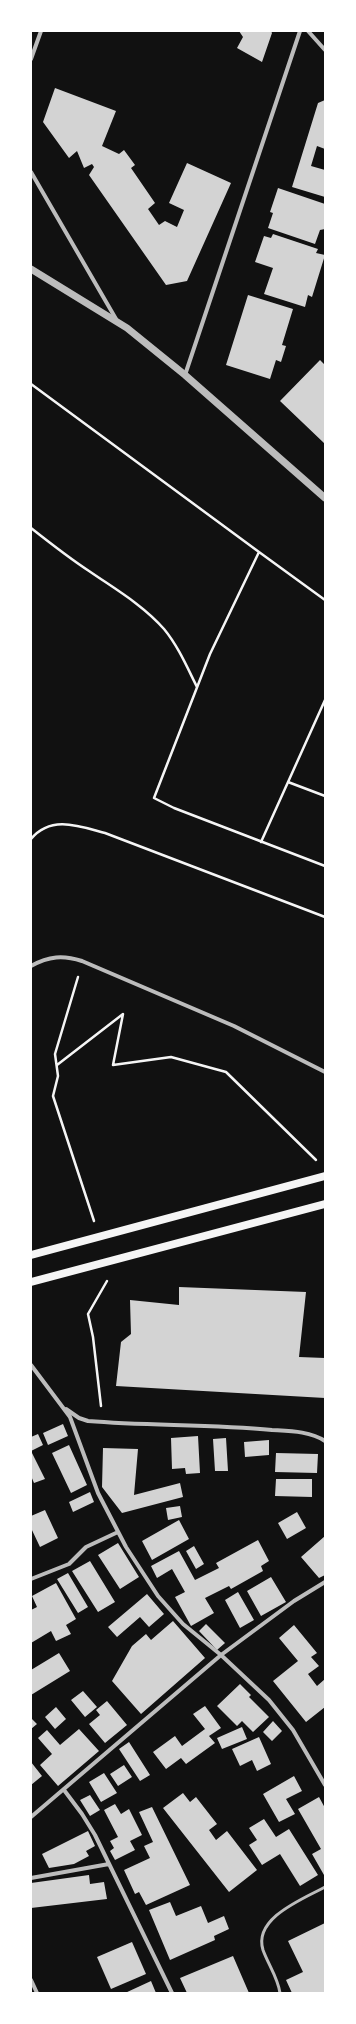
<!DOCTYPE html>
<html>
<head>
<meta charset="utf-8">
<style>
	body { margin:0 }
	#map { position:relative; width:356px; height:2024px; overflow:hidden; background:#111; font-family:"Alegreya Sans",sans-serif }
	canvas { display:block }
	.frame { position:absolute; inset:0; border:32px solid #fff; pointer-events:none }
</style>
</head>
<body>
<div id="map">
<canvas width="356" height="2024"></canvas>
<div class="frame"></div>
</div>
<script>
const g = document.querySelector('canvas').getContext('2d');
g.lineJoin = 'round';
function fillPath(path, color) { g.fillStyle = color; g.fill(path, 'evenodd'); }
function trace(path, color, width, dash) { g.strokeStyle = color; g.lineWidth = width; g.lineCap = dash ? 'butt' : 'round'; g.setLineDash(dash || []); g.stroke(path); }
fillPath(new Path2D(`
	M239,31h32l1,2 -10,29 -25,-14 6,-11z
	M55,88l61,23 -14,35 17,8 5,-4 11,15 -4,3 24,35 -7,6 11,16 6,-4 12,6 7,-17 -15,-7 18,-40 44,20 -44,98 -21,4 -77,-110 5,-8 -2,-3 -8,4 -7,-17 -8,7 -26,-36z
	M325,100v49l-8,-3 -6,20 14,4v27l-33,-10 26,-84z
	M278,188l47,16v25l-5,1 -5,14 -47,-16 5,-15 -3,-1z
	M273,234l45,15 -2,4 9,2 -13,42 -4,-2 -3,12 -41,-13 9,-26 -18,-6 9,-26 7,2z
	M248,295l45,14 -11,36 4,1 -5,16 -5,-2 -6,19 -44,-14z
	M320,360l5,5v79l-45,-43z
	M179,1287l127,5 -7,65 26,1v40l-209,-12 5,-44 10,-8 -1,-34 49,5z
	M63,1424l5,12 -20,9 -5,-12z
	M38,1434l5,11 -12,6 14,28 -11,4 -3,-7v-39z
	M198,1436l2,37 -14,1 -1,-6 -13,1 -1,-31z
	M226,1438l2,33h-13l-2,-32z
	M269,1440v15l-24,2 -1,-15z
	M69,1445l18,40 -16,8 -19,-40z
	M103,1448l35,1 -4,46 46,-12 3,14 -61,16 -20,-26z
	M276,1453l42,1 -1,19 -42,-1z
	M276,1479h36v18l-37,-1z
	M90,1492l4,10 -21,10 -4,-10z
	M180,1506l2,11 -14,3 -2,-12z
	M45,1510l13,28 -18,9 -9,-19v-12z
	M297,1512l9,16 -19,11 -9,-16z
	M179,1520l10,19 -37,21 -10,-19z
	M325,1536v39l-6,3 -18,-21z
	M258,1540l11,21 -8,5 2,5 -32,18 -2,-3 -24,12 9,15 -23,13 -16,-29 10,-5 -13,-23 -15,9 -6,-12 28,-15 16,29 24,-12 -3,-5z
	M118,1543l21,34 -19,12 -22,-34z
	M194,1546l10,18 -8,5 -10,-18z
	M90,1561l25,41 -17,10 -26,-41z
	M68,1573l20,34 -10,6 -21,-34z
	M271,1577l15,25 -25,14 -14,-25z
	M56,1583l20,36 -10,6 5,9 -15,7 -5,-10 -20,12v-33l6,-3 -5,-11z
	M238,1592l16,28 -14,8 -15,-28z
	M147,1594l17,20 -15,13 -9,-10 -23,20 -9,-10z
	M173,1621l32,37 -64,56 -29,-33 20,-35 14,-12 5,6z
	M206,1624l19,19 -8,7 -18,-19z
	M294,1625l23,28 -6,4 8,9 -11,8 9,12 8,-7v28l-19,15 -33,-41 25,-20 -19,-23z
	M59,1653l11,18 -39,24v-25z
	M240,1684l11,11 -2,2 20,20 -16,15 -11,-11 -5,5 -20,-20z
	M83,1691l14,16 -12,10 -14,-17z
	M107,1701l20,24 -22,18 -16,-19 11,-9 -4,-5z
	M205,1706l16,22 -12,8 6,7 -29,21 -5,-6 -15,11 -13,-17 22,-16 7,10 23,-17 -12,-15z
	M56,1707l10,12 -11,10 -10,-12z
	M31,1718l6,6 -6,5z
	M273,1721l9,10 -10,10 -9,-9z
	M242,1727l5,12 -25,10 -5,-11z
	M79,1729l20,22 -41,35 -18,-21 12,-11 -14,-16 9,-8 13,15z
	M259,1737l12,27 -14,7 -5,-11 -12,6 -8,-17z
	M129,1742l21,33 -10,6 -21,-32z
	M31,1762l11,14 -11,9z
	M124,1765l8,12 -14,9 -8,-12z
	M104,1773l13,20 -16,9 -12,-20z
	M294,1776l8,15 -16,8 9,15 -16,8 -16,-28z
	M183,1793l7,9 6,-5 21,27 -8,6 7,10 11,-9 30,39 -28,22 -66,-84z
	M90,1795l10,15 -10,6 -10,-16z
	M319,1797l6,11 -1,67 -12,-21 9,-5 -23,-40z
	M115,1804l6,10 8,-5 13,26 -12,6 5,9 -20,10 -5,-9 4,-3 -4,-7 8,-4 -14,-27z
	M152,1807l38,78 -44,20 -7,-13 -4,2 -11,-24 26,-12 -6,-12 9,-4 -14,-30z
	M264,1819l12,18 13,-8 29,46 -18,11 -20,-32 -18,11 -13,-20 8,-5 -8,-12z
	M88,1831l7,15 -9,5 3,5 -15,8 -25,4 -7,-14z
	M89,1875l1,9 14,-2 3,17 -76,9v-25z
	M170,1902l6,14 25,-10 7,17 16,-7 5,13 -15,7 1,4 -45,20 -21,-50z
	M325,1923v70h-33l-6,-13 17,-8 -15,-31z
	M132,1942l14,32 -35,15 -14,-32z
	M233,1956l16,37h-62l-7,-15z
	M151,1981l5,12h-31z`), '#d3d3d3');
trace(new Path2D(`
	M31,384l228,168 -49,102 -56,144 20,10 151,58
	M31,528c19,15 38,30 58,43 26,18 54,34 75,58 14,17 23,38 33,58
	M259,552l66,48
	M288,782l37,14
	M31,839c20,-24 48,-13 74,-6l220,84
	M261,842l64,-142
	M78,977l-23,77 3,22 -5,20 41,125
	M57,1065l66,-51 -10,51 58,-8 55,15 90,88
	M101,1406l-8,-69 -5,-23 19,-33`), '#f5f5f5', 2.5);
trace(new Path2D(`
	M280,1993c-2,-15 -12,-29 -17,-43 -10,-32 40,-51 62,-63`), '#bcbcbc', 3);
trace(new Path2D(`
	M308,31l17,19
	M31,59l10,-28
	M31,172l85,147
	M185,375l115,-344
	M31,966c18,-10 32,-11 51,-5l152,65 91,46
	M31,1365l39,52 28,76 28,54 32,49 25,28 38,31 48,45 24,30 32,55
	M66,1409l13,9 9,3c61,5 123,3 184,9 17,1 38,1 53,11
	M31,1579l38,-15 17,-17 32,-15
	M64,1790l18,24 13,21 77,158
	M31,1817l190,-162 73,-54 31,-19
	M31,1878l78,-14
	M31,1980l6,13`), '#bcbcbc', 4);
trace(new Path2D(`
	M31,269l96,59 58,47 140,123`), '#bcbcbc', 7);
trace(new Path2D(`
	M31,1255l294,-79
	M31,1282l294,-78`), '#f5f5f5', 8);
</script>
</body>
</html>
